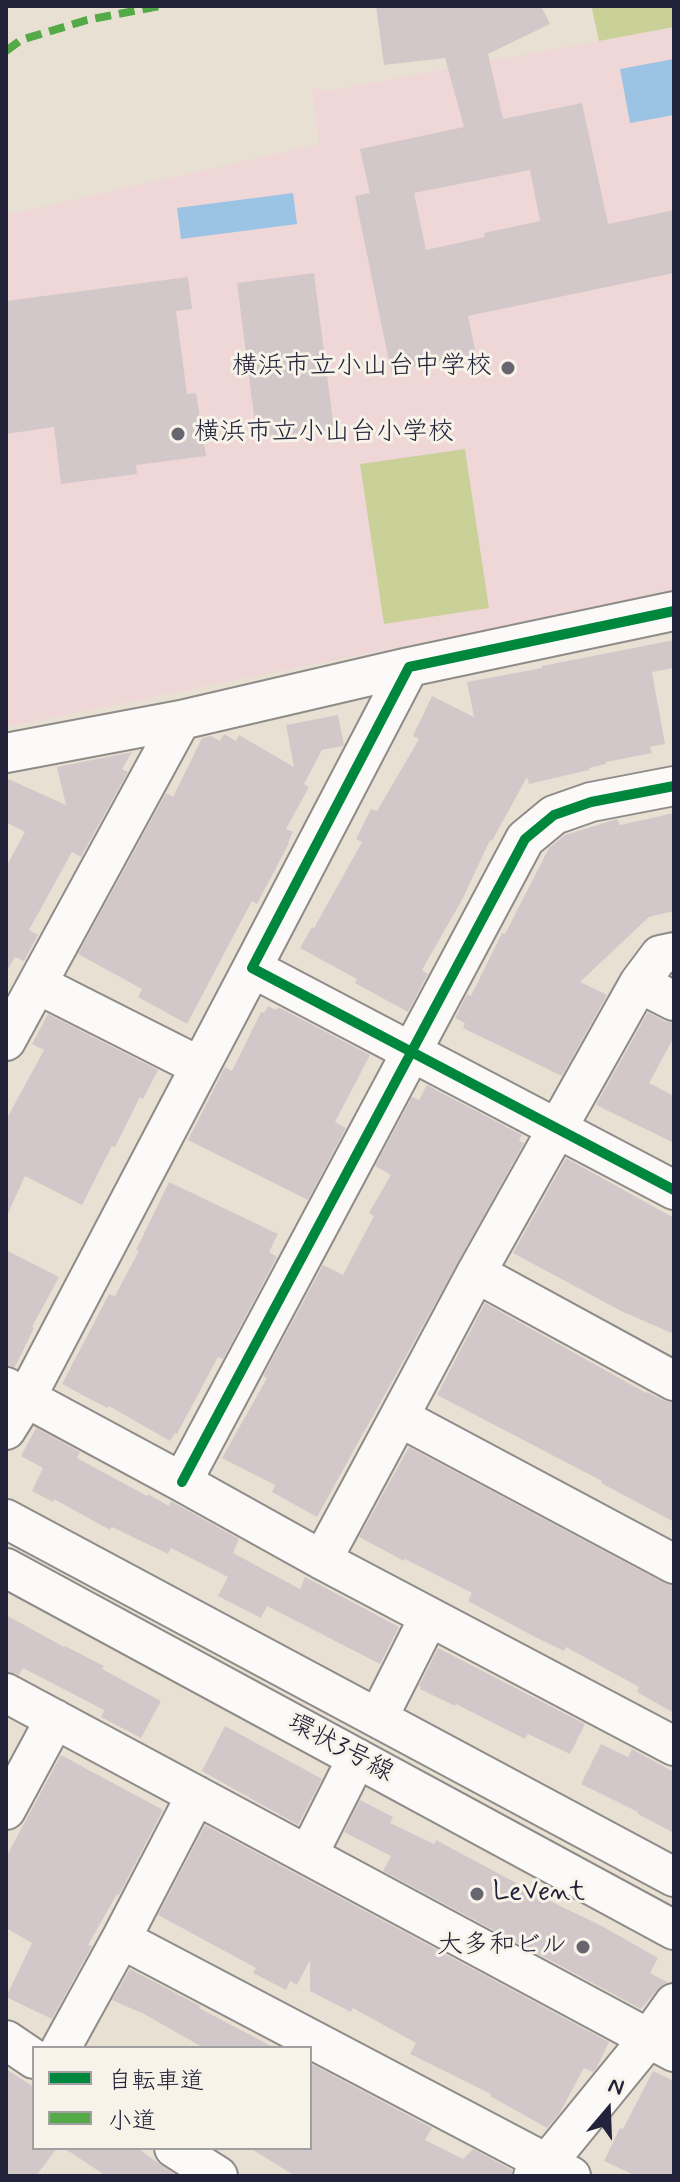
<!DOCTYPE html>
<html>
<head>
<meta charset="utf-8">
<style>
	body { margin:0 }
	#map { position:relative; width:680px; height:2182px; overflow:hidden; background:#e8e1d3; font-family:Mynerve,"Klee One",sans-serif }
	canvas { display:block }
	.frame { position:absolute; inset:0; border:8px solid #22223b; pointer-events:none }
	.legend { position:absolute; left:32px; top:2046px; width:280px; height:104px; box-sizing:border-box; background:#f7f3e8; border:2px solid #a29fa3; margin:0; padding:10px 14px; list-style:none; font-size:24px; color:#22223b }
	.legend li { display:flex; align-items:center; gap:16px; height:40px }
	.legend b { width:40px; border:2px solid #a29fa3 }
	.north { position:absolute; left:568px; top:2070px; width:80px; height:80px; -webkit-text-stroke:6px #f7f3e8; paint-order:stroke; rotate:19deg; font-size:22px; font-weight:700; line-height:32px; text-align:center; color:#22223b }
	.north::after { content:''; display:block; margin:auto; width:28px; height:36px; background:#22223b; clip-path:polygon(50% 0,100% 100%,50% 72%,0 100%) }
</style>
</head>
<body>
<div id="map">
<canvas width="680" height="2182"></canvas>
<div class="frame"></div>
<ul class="legend">
<li><b style="height:10px;background:#00873e"></b>自転車道</li>
<li><b style="height:10px;background:#53aa46"></b>小道</li>
</ul>
<div class="north">N</div>
</div>
<script>
const g = document.querySelector('canvas').getContext('2d');
g.lineJoin = 'round';
function fillPath(path, color) { g.fillStyle = color; g.fill(path, 'evenodd'); }
function trace(path, color, width, dash) { g.strokeStyle = color; g.lineWidth = width; g.lineCap = dash ? 'butt' : 'round'; g.setLineDash(dash || []); g.stroke(path); }
function label(font, color, halo, rows, align = 'center') {
  g.font = font + ' Mynerve,"Klee One",sans-serif'; g.lineWidth = 6; g.setLineDash([]); g.textBaseline = 'middle'; g.strokeStyle = halo; g.fillStyle = color; for (const [text, x, y, turn = 0] of rows) {
    g.save(); g.translate(x, y); g.rotate((+turn || 0) * Math.PI / 180); g.textAlign = isNaN(turn) ? turn : align; if (halo) g.strokeText(text, 0, 0); g.fillText(text, 0, 0); g.restore();
  }
}
fillPath(new Path2D(`
	M674,27v564l-668,136v-512l313,-71 -7,-56 15,3z`), '#efd7d8');
fillPath(new Path2D(`
	M594,6h80v21l-75,14 -7,-32z
	M465,449l24,159 -105,16 -24,-160z`), '#c9d199');
fillPath(new Path2D(`
	M674,59v56l-44,8 -10,-54z
	M293,193l4,31 -116,15 -4,-31z`), '#9ac3e4');
fillPath(new Path2D(`
	M376,6h165l9,18 -62,30 15,65 79,-16 26,121 66,-14v63l-206,43 8,38 -85,17 -36,-175 15,-3 -10,-44 104,-22 -19,-69 -61,7zM530,170l10,51 -56,12 1,4 -59,13 -12,-57z
	M314,273l20,157 -77,9 -20,-156z
	M188,277l4,32 -16,2 11,83 9,-1 10,63 -70,9 1,9 -76,10 -7,-57 -48,7v-133z
	M674,640v28l-22,4 13,72 -15,3 2,6 -46,9v2l-17,4v2l-60,14 -2,-7 -35,64 -2,-1 -27,58 -41,72 6,4 -20,38 -53,-29 2,-4 -57,-31 12,-21 2,1 48,-86 -6,-3 15,-30 6,2 42,-72 -6,-3 19,-40 42,21 -7,-35 75,-14v-2z
	M338,715l6,30 -1,1 -21,4 -18,34 5,3 -23,42 7,3 -5,10 1,1 -32,61 -5,-3 -65,123 -49,-27 4,-8 -64,-35 88,-161 7,4 29,-59 9,-2 9,5 4,-7 12,7 3,-6 55,32 -8,-42z
	M132,752l-10,17 6,3 -47,85 -9,-5 -43,78 9,5 -14,26 -9,-4 -9,16v-106l19,-35 -19,-10v-44l60,27 -9,-38z
	M674,813v98l-25,6 -69,65 27,13 -45,81 -99,-48 2,-5 -10,-5 12,-24 4,2 31,-63 3,1 44,-86 16,-13 52,-16 3,6z
	M268,1006l8,4 2,-3 92,48 -35,67 11,6 -38,72 -120,-60 37,-73 7,4 29,-59 3,1z
	M648,1012l16,9 10,2v14l-25,46 25,13v47l-78,-38z
	M48,1014l110,56 -15,29 -3,-2 -25,50 -3,-1 -30,59 -57,-29 -19,42v-98l38,-70 -12,-6z
	M427,1085l95,50 -3,6 5,2 -207,374 -45,-25 3,-7 -53,-27 45,-80 -4,-2 60,-111 20,10 31,-59 -5,-3 22,-38 -16,-9 37,-69 7,3z
	M566,1158l108,60v116l-53,-23 -108,-58z
	M169,1182l109,52 -9,18 8,5 -54,102 -5,-2 -41,77 -2,-1 -5,8 -61,-35 -2,2 -45,-24 47,-90 6,2 11,-21 13,-24 -3,-1z
	M6,1250l53,27 -27,50 2,1 -19,39 -9,-2z
	M485,1303l161,90 1,-1 16,8 11,3v119l-73,-39 1,-2 -165,-86z
	M36,1428l44,24 -3,6 70,38 1,-2 21,12 2,-5 68,38 -6,14 67,36 5,-12 94,50 -19,37 -113,-58 -6,12 -43,-22 10,-19 -57,-29 -3,6 -56,-27 -2,3 -56,-31 -1,3 -21,-11 11,-23 -22,-12z
	M409,1447l255,136 10,3v127l-37,-21 2,-5 -73,-40 -2,4 -29,-14 -67,-36 4,-8 -67,-34 -1,2 -45,-24z
	M6,1615l58,32 1,-1 39,20 -2,3 59,32 -20,37 -40,-21 3,-7 -81,-42 -4,7 -13,-4z
	M438,1648l147,76 -15,30 -42,-20 -3,5 -69,-35 -1,2 -35,-17 1,-2 -2,-1z
	M225,1726l97,53 -24,46 -96,-54z
	M601,1744l27,13 4,-8 42,23v61l-36,-19v-2l-57,-28z
	M61,1755l102,55 -44,85 -2,-1 -29,51 4,1 -40,73 -46,-22 26,-54 -26,-15v-71z
	M360,1800l33,17 -3,6 44,21 2,-4 116,62 50,24 56,32 -8,15 17,9 -10,8 -16,19 -258,-138 8,-15 -47,-24z
	M205,1825l404,217 -12,25 -4,5 -9,-4 -25,46 -12,14 -57,-32 1,-2 -81,-40 6,-11 -63,-35 -2,4 -41,-21v-31l-13,25 -7,-4 -4,9 -33,-17 3,-5 -98,-53z
	M130,1969l70,37 -1,2 76,40h-71l-60,-34 -32,-14z
	M310,2063l122,65 -7,12 38,19 10,-10 39,21v6h-217l-45,-28h60z
	M6,2069l28,18v61h23l-21,28h-30z
	M653,2071l21,10v95h-38l-32,-15 16,-33 3,1z
	M64,2148h73l40,28h-71z`), '#d3c8c9');
const minor = new Path2D(`
	M674,611l-265,56 -157,301 422,222
	M6,753l175,-33 228,-53
	M639,983l21,-28 14,-3
	M37,984l162,82
	M674,1001l-35,-18 -163,290 -77,144 275,147
	M6,1041l175,-321
	M476,1273l198,108
	M6,1387l176,95 140,78 352,186
	M6,1430l20,-32 226,-430
	M182,1482l343,-643 29,-24 37,-13 83,-16
	M6,1519l668,358
	M322,1560l77,-143
	M6,1568l668,362
	M6,1693l668,359
	M378,1718l51,-101
	M6,1810l49,-91
	M308,1855l49,-97
	M121,1939l75,-144
	M6,2040l28,19
	M61,2048l60,-109 450,237
	M174,2148l44,28
	M533,2176l14,-13 102,-125 25,-35`);
trace(minor, '#8e8b88', 42);
trace(minor, '#fcfaf8', 38);
trace(new Path2D(`
	M6,51l15,-11 66,-20 73,-14`), '#53aa46', 8, [16, 8]);
trace(new Path2D(`
	M674,611l-265,56 -157,301 422,222
	M182,1482l343,-643 29,-24 37,-13 83,-16`), '#00873e', 10);
for (const [x, y, r, color] of [
	[508,368,8,"#676570"],
	[178,434,8,"#676570"],
	[477,1894,8,"#676570"],
	[583,1947,8,"#676570"]
]) { const dot = new Path2D(); dot.arc(x, y, r, 0, 2 * Math.PI); g.fillStyle = color; g.fill(dot); trace(dot, '#f7f3e8', 3); }
label('26px', '#22223b', '#f7f3e8', [
	["横浜市立小山台中学校",492,368],
	["横浜市立小山台小学校",194,434,"left"],
	["LeVent",493,1894,"left"],
	["大多和ビル",567,1947]
], 'right');
label('26px', '#22223b', '#f7f3e8', [
	["環状3号線",340,1749,28]
]);
</script>
</body>
</html>
